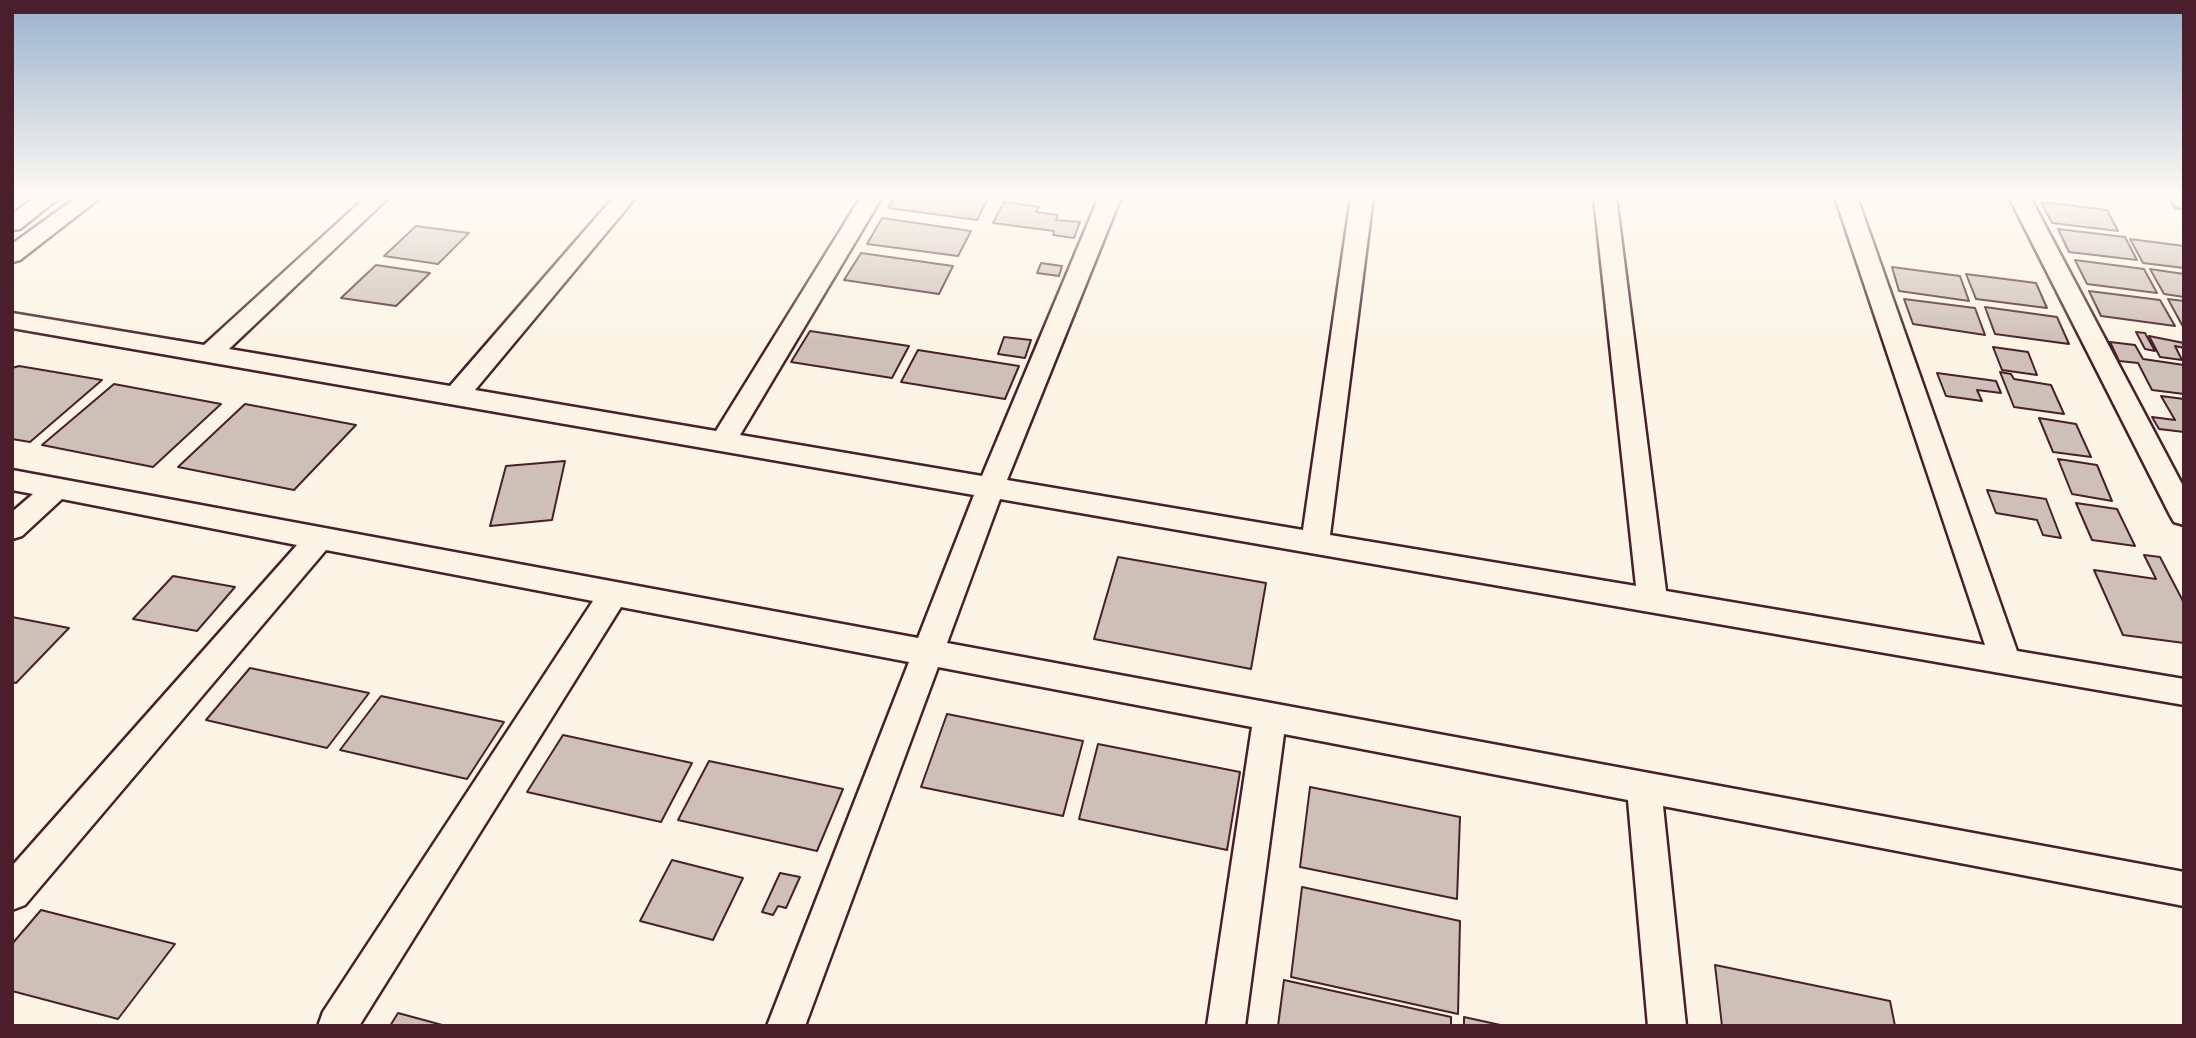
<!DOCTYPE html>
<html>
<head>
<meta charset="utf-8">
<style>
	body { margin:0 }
	#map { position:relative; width:2196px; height:1038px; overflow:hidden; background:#fcf5e5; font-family:Itim,sans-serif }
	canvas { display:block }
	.frame { position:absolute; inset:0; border:14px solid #4a1f2b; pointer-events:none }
</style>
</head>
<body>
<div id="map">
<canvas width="2196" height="1038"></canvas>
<div class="frame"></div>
</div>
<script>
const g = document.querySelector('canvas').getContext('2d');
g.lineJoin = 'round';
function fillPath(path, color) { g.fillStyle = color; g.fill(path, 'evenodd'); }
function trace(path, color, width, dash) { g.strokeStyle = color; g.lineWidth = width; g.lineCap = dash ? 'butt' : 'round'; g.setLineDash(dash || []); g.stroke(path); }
const building = new Path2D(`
	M895,197h94l-12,23 -89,-12z
	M1004,202l35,5 -3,5 22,3 -2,5 24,2 -6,16 -21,-3 1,-4 -61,-8z
	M2041,202l66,8 11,21 -66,-8z
	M882,218l89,13 -13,25 -91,-12z
	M416,226l53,7 -31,31 -54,-8z
	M2058,229l67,8 12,23 -68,-8z
	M2130,239l54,7v22l-41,-5z
	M861,253l92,13 -14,28 -95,-14z
	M2075,260l69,9 13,24 -70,-9z
	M1041,263l21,3 -3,10 -22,-3z
	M376,265l54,8 -34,33 -55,-8z
	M1892,267l68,9 9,25 -70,-10z
	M2150,269l34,5v23l-20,-3z
	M1966,274l70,9 11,25 -71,-9z
	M2089,291l71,9 15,26 -74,-10z
	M1904,299l71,9 10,27 -72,-11z
	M2168,299l16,2v24h-2z
	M1985,307l72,10 12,27 -74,-10z
	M810,331l99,15 -17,32 -101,-16z
	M2136,332l9,1 10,18 -10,-2z
	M2149,336l35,7v5l-9,-2 7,14 -22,-3z
	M1004,337l27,3 -6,18 -27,-4z
	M2110,342l25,3 8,14 41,6v29l-32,-4 -14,-27 -19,-2z
	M1993,347l35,5 9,23 -35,-5z
	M918,350l101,16 -14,33 -104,-17z
	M19,366l83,14 -72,62 -18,-3v-71z
	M2000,372l11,2 3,5 37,6 13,29 -50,-7z
	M1937,373l59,8 5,12 -24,-3 5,11 -36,-5z
	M114,384l107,20 -68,63 -111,-22z
	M2161,396l23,3v33l-25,-3 -7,-12 23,3z
	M245,404l111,21 -62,65 -116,-23z
	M2039,418l37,6 15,33 -38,-5z
	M2058,459l39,6 15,36 -40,-7z
	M565,461l-13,59 -62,6 16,-60z
	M1987,490l59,9 15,39 -18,-3 -6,-15 -41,-7z
	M2076,503l41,6 18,37 -43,-6z
	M2144,555l16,2 24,46v40l-61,-8 -29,-65 62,9z
	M1118,557l148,26 -15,86 -157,-30z
	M173,576l62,11 -38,44 -64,-12z
	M12,617l57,11 -53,55 -4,-1z
	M250,668l119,25 -42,55 -121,-28z
	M381,696l123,26 -37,57 -127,-29z
	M947,714l136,27 -20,75 -142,-29z
	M563,735l129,28 -31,59 -134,-30z
	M1098,744l142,28 -13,78 -148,-31z
	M709,761l134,28 -26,62 -139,-31z
	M1310,787l150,30 -3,82 -157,-32z
	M672,860l71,18 -30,62 -73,-19z
	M780,873l20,4 -14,31 -8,-2 -5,9 -11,-3z
	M1302,887l158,34 -2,93 -167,-37z
	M41,910l134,34 -57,75 -106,-28v-47z
	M1715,965l175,36 5,25h-173z
	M1284,980l167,37v9h-173z
	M398,1013l48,13h-56z
	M1464,1017l41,9h-41z`);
fillPath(building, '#cfc0b7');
trace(building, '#4a1f2b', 2);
const minor = new Path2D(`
	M36,197h24l-40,32 -8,1v-16z
	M77,197h24l-81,63 -8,2v-18z
	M366,197h23l-160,152 221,37 164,-189h22l-161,193 241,41 145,-234h21l-142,238 242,41 117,-279h22l-114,283 296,50 48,-333h22l-43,338 306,51 -42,-389h22l50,394 319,54 -150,-448h22l160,454 167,28v26l-1184,-206 -53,144 1237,229v34l-521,-100 23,220h-38l-20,-226 -344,-66 -39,292h-38l45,-299 -314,-60 -133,359h-38l142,-364 -288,-55 -262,419h-41l5,-14 270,-411 -267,-51 -301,355 -13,5v-44l285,-321 -235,-46 -40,37 -10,3v-27l21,-18 -21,-4v-20l906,168 56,-143 -962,-167v-15l192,32z
	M2009,197h21l154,291v37l-10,-3 -4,-7z
	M2170,197h14v11l-8,-1z`);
trace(minor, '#4a1f2b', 5);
fillPath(minor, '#fcf5e5');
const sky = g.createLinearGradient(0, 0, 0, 343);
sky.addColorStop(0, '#98b1cd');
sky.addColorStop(0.57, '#fefaf3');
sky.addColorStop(1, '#fefaf300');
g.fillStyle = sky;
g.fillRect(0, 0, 2196, 343);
</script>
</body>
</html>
